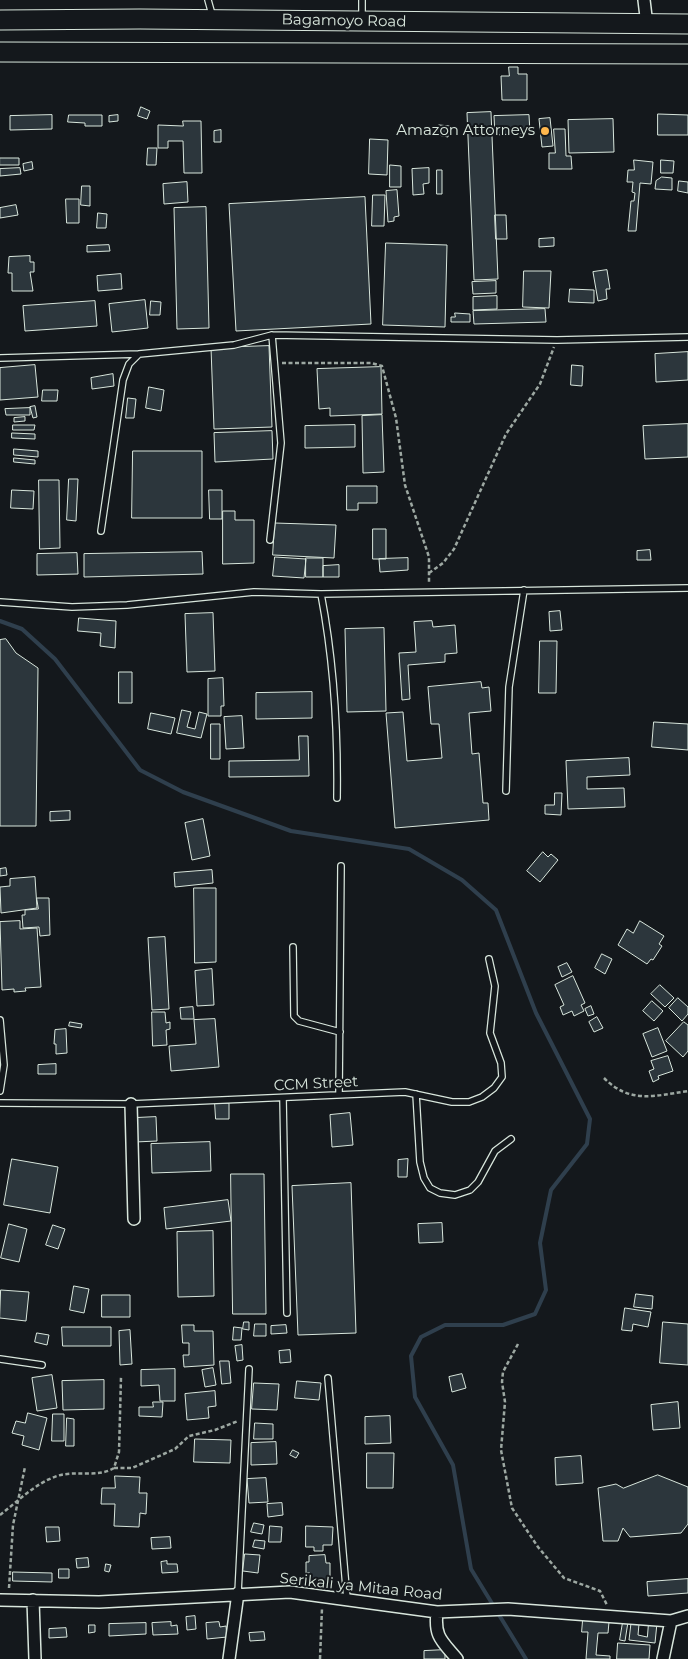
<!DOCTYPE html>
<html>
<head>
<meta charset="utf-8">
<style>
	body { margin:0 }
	canvas { display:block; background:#14181c }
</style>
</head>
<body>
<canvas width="688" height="1659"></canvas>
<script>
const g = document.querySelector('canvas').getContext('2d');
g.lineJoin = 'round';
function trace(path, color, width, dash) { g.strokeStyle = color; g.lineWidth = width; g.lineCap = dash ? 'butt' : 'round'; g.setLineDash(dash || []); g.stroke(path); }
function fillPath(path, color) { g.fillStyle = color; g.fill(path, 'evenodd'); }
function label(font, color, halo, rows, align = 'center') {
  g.font = font + ' Montserrat,sans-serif'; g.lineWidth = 4; g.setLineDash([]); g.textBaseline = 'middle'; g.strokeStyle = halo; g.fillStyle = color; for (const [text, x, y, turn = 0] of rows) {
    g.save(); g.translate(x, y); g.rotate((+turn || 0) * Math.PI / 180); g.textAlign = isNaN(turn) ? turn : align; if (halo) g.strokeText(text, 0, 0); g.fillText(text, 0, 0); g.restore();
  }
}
trace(new Path2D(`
	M0,621l22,8 33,30 85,111 43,22 108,39 118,18 53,31 34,30 40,103 54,106 -3,25 -36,46 -11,53 6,47 -11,24 -32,11h-58l-24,12 -10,19 4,41 38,68 18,104 55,90`), '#2f3f4d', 4);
const building = new Path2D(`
	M509,67h9v7h9v26h-25l-1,-24h8z
	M141,107l9,4 -3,8 -9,-3z
	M491,112l7,167 -24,1 -7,-167z
	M658,114l30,1v20h-30z
	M52,115v14l-42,1v-14z
	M69,115h33v11h-17v-3l-17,-1z
	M118,115v6l-9,1v-6z
	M529,115l1,18 -35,2 -1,-19z
	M550,118l3,28 -11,1 -3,-28z
	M613,119l1,33 -45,1 -1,-33z
	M183,121h18l1,52h-18l-1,-32h-15v7h-10v-23l25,1z
	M439,125l11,1 -2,11 -10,-2z
	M554,129h11l1,27h5l1,13h-23v-16h6z
	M221,130v12h-7v-11z
	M370,139l18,1 -1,35 -18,-1z
	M148,148h9l-1,17h-9z
	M0,158h19v7h-19z
	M634,160l19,2 -2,22 -11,-1 -4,48h-8l3,-30h3l1,-8 -3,-1 1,-10h-6l1,-12h6z
	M661,160l13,1 -1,12h-12z
	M32,162l1,7 -9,2 -1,-7z
	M390,165l11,1v21h-11z
	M20,168l1,6 -21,2v-7z
	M429,168v15l-6,1 1,10 -11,1 -1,-26z
	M437,170h5v24h-5z
	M662,177l10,1v12l-17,-1 1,-8z
	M679,181l9,1v11l-10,-2z
	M187,182l1,20 -24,2 -1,-20z
	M82,186h8v20l-9,-1z
	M397,190l2,26 -5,1v4l-6,1 -2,-31z
	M373,195h12l-1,31h-12z
	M365,197l6,127 -135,7 -7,-127z
	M66,199h13v24h-12z
	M16,205l2,10 -18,3v-10z
	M206,207l3,121 -32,1 -3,-121z
	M98,213l9,1 -1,14h-9z
	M495,215h11l1,24h-11z
	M554,238v8l-15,1v-8z
	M386,243l61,2 -2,82 -62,-2z
	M109,245l1,6 -23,1v-6z
	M30,256v6h4v10h-4l3,19h-21v-18h-4l1,-16z
	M607,270l3,19h-4l1,10 -9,2 -5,-29z
	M524,271h27l-2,37 -26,-1z
	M121,274l1,15 -24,2 -1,-15z
	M496,281v12l-23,1 -1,-12z
	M570,289l24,1v13l-25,-1z
	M497,296v13l-24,1v-13z
	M145,300l3,28 -36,4 -3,-28z
	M95,301l2,25 -72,5 -2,-25z
	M151,301l10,1 -1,13h-10z
	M545,309l1,13 -72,2 -1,-13z
	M455,313l15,1v8h-19v-5h4z
	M269,346l3,81 -58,2 -3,-81z
	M688,352v28l-32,2 -1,-28z
	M35,365l3,32 -38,3v-32z
	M572,365l11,1 -1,20 -11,-1z
	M381,367l1,47 -52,2v-8l-11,1 -2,-40z
	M113,374l1,12 -22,3 -1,-11z
	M149,387l15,3 -3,21 -15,-3z
	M43,390h15l-1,11h-15z
	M128,398l8,1 -2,19h-8z
	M35,406l2,11 -4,1 -3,-11z
	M30,408v7h-24l-1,-6z
	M382,415l2,57 -21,1 -1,-57z
	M25,417v4l-11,1v-4z
	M688,424v33l-43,2 -2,-33z
	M13,425h22l-1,5h-21z
	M355,425v22l-50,1v-22z
	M272,431l1,28 -58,3 -1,-29z
	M12,433l23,1v5l-23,-1z
	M14,449l24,2v6l-24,-2z
	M133,451h69v67h-70z
	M14,458l21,2v4l-21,-2z
	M69,479h9l-2,42 -9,-1z
	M39,480h20l1,68 -20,1z
	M347,486h30v17h-19v7h-11z
	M12,490l22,1 -1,18 -22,-1z
	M209,490h13v29h-12z
	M223,511h12v9h19v43l-31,1z
	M275,523l61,2 -2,33 -61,-3z
	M373,529h13v30h-13z
	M650,550l1,10h-14v-9z
	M202,552l1,22 -119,3v-23z
	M77,553l1,21 -41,1v-21z
	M275,557l31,2 -2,19 -31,-2z
	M306,558h17v19h-17z
	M408,558v12l-28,2 -1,-13z
	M339,565v12h-16v-11z
	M560,611l2,19 -12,1 -1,-19z
	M213,613l2,58 -28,1 -2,-58z
	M79,618l37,3 -1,27 -15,-2 1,-13 -23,-2z
	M432,621l1,6 22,-2 2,28 -12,1v8l-37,3 2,34 -8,1 -3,-47 17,-1 -2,-30z
	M384,628l2,83 -39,1 -2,-83z
	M6,639l10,14 22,15 -2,158h-36v-186z
	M540,641h17l-1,52h-17z
	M119,672h13v31h-13z
	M223,678l1,28h-3v10h-13v-37z
	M481,682l1,6 7,-1 2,24 -22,2 3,41 7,-1 4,50h5l1,17 -94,8 -9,-115 17,-1 4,49 35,-3 -3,-34h-8l-3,-37z
	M312,692v26l-56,1v-26z
	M182,710l9,2 -4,15 8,2 4,-17 8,2 -6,24 -24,-5z
	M151,713l24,5 -4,16 -23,-5z
	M242,716l2,32 -18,1 -2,-32z
	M654,722l34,2v26l-36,-3z
	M211,724h9v35h-9z
	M299,736h9l1,40 -80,1v-16l70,-1z
	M629,758l1,17 -43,2v12l37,-1 1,19 -57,2 -2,-48z
	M555,793h7l-1,22 -16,-1v-9h9z
	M70,811v9l-20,1v-9z
	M203,819l7,37 -18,4 -7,-37z
	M543,852l5,5 3,-3 7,6 -18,22 -13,-11z
	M6,868l1,7 -7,1v-7z
	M212,870l1,13 -38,4 -1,-14z
	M35,877l2,31 -36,5 -1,-26 10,-1v-7z
	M194,888h22v74l-21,1z
	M37,898h12l1,37 -10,1 -1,-9 -16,1 -1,-13h3v-5l13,-1z
	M20,921v8l17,-1 4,59 -16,1 1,3 -12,1v-3l-12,1 -2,-68z
	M640,921l24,15 -5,8 3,2 -9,14 -2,-1 -4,5 -29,-19 9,-16 6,4z
	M165,937l4,72 -17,1 -4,-72z
	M602,954l10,5 -7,15 -10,-6z
	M567,963l5,9 -10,5 -4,-10z
	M212,969l2,36 -17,1 -2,-35z
	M573,976l12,27 -4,2 3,6 -10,5 -2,-5 -9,4 -3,-8 4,-2 -9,-20z
	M660,985l14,13 -9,9 -14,-13z
	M678,998l10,9v7l-6,7 -13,-13z
	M652,1001l11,10 -9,10 -11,-10z
	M591,1006l3,8 -6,2 -3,-7z
	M193,1007l1,12h-13l-1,-11z
	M152,1012h13l1,11 4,-1v7l-4,1 1,15 -14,1z
	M597,1017l6,11 -9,4 -5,-10z
	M215,1019l4,48 -48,4 -2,-25 27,-2 -2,-24z
	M70,1022l12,2 -1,4 -12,-2z
	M684,1022l4,3v26l-5,6 -17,-16z
	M658,1028l9,23 -15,6 -9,-23z
	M66,1029l1,24 -11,1v-10h-2l1,-14z
	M668,1056l5,15 -15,5 1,3 -6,3 -4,-11 5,-2 -3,-8z
	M56,1064v10h-18v-9z
	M215,1103h14v16h-13z
	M350,1113l3,32 -21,2 -2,-32z
	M156,1117l1,24 -22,1v-24z
	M210,1142l1,29 -59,2 -1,-29z
	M12,1159l46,8 -8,46 -46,-8z
	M408,1159l-1,18h-9v-17z
	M231,1174h33l2,140h-33z
	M351,1183l5,150 -58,2 -6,-149z
	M228,1200l3,21 -65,8 -2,-21z
	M442,1223l1,19 -24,1 -1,-19z
	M9,1224l18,5 -8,33 -18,-4z
	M53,1225l12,4 -7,20 -12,-4z
	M213,1231l1,65 -36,1 -1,-65z
	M74,1286l15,3 -5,24 -14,-3z
	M1,1290l28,2 -3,29 -26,-3z
	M636,1294l17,2 -1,13 -18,-2z
	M102,1295h28v22h-28z
	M625,1308l26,4 -3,15 -15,-3 -1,7 -10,-1z
	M244,1322h5v8l-6,-1z
	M663,1322l25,2v41l-28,-2z
	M255,1324h11v12h-12z
	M182,1325h12v6h19l1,34 -30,2 -1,-12h6v-12h-6z
	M286,1325l1,8 -16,1v-8z
	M62,1327h49v19h-48z
	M234,1327l8,1 -1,12h-8z
	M130,1330l2,34 -12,1 -1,-34z
	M37,1333l12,2 -2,10 -12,-3z
	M242,1345l1,15 -6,1 -2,-15z
	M290,1350l1,12 -11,1 -1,-12z
	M220,1361h9l2,22 -9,1z
	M213,1368l3,17 -11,2 -3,-17z
	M175,1369v32h-15l-1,-16 -18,1v-16z
	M462,1374l4,14 -14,4 -3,-15z
	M52,1375l5,33 -20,3 -5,-33z
	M104,1380v29l-41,1 -1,-29z
	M297,1381l24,2 -2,17 -24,-2z
	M254,1383l25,1 -2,26 -25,-1z
	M215,1391l1,15 -8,1 1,11 -22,2 -2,-26z
	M153,1402h10l-1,15 -23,-1v-9h14z
	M678,1402l2,26 -27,2 -2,-25z
	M28,1413l19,5 -8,32 -17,-5 2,-9 -12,-3 4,-12 9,2z
	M53,1414h11v27h-12z
	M390,1416l1,27 -26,1v-27z
	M67,1418l7,1v27h-8z
	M255,1423l18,1v15h-19z
	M195,1439l36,1 -1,23 -36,-1z
	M276,1442l1,22 -26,1v-22z
	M293,1450l6,3 -3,5 -6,-3z
	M367,1453h27l-1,35h-26z
	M581,1456l2,27 -27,2 -1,-27z
	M658,1475l30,12v37l-7,9 -51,4 -7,-9 -5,13h-15l-5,-53 18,-4 7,4z
	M115,1476l25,1 -1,16h8l-1,21 -6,-1 -1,14 -25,-1 1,-22h-14l1,-16h13z
	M266,1478l2,24 -19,1 -2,-24z
	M282,1503l1,12 -15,2 -1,-13z
	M254,1523l10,2 -2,9 -11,-2z
	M270,1526l12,1 -1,15h-12z
	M306,1526l27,1 -1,18h-9v6h-9v-4h-8z
	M46,1527h13l1,14 -13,1z
	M170,1537l1,11 -19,1 -1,-11z
	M255,1540l10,1 -1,8 -11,-2z
	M245,1554l15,1 -2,18 -15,-2z
	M325,1555l1,8h4v17l-20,1v-8h-4v-11h3v-6z
	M88,1558l1,9 -12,1 -1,-9z
	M167,1561v3h10l1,8 -16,1 -1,-11z
	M106,1564l5,1 -2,7 -4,-1z
	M59,1569h10v9h-10z
	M13,1572l39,1v9l-39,-1z
	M688,1579v14l-40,3 -1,-14z
	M195,1616l1,13 -9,1 -1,-13z
	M583,1620l26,2 -1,11h-10l-2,22 14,1v3h-24l2,-27h-6z
	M171,1622v4l6,-1 1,9 -25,1 -1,-12z
	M219,1622l1,5 6,-1 1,11 -20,2 -1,-16z
	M623,1622h5l-3,19 -5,-1z
	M649,1622l8,1 -2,20 -26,-3 2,-17 8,1 -1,11 9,2z
	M146,1623v11l-37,2v-12z
	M89,1625h6v7l-6,1z
	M66,1628l1,9 -18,1v-9z
	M264,1632l1,8 -15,1 -1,-8z
	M618,1643l32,2 -1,14h-32z
	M445,1650v9h-21v-8z`);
fillPath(building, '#2c363c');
trace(building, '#d8e6dc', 1);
const service = new Path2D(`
	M208,0l5,18
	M362,18v-18
	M0,358l139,-4
	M101,531l22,-151 6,-16 10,-10 95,-9 38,-10 285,5 131,-3
	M270,540l11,-97 -9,-108
	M321,594c13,68 17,135 16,204
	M0,602l72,5 55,-2 127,-13 67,2 367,-6
	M506,791l3,-104 15,-97
	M293,947l1,69 5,5 41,11
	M0,1020l4,45 -4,26
	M416,1094l4,68 4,16 6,10 10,5 15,2 15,-5 8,-8 17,-31 16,-12
	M339,1095l2,-229
	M283,1098l4,215
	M0,1103l131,1 274,-12 47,10h17l13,-5 12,-9 8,-11 -1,-14 -11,-30 5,-47 -6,-27
	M0,1359l42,6
	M328,1378l19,221
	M238,1593l11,-224`);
const minor = new Path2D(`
	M644,0l3,25
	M131,1104l3,115
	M0,1600l99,2 191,-10 147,20 71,-3 163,12 17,-5
	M33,1600l2,59
	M437,1612c-3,25 5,29 20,47
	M229,1659l9,-66
	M663,1659l8,-38`);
const trunk = new Path2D(`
	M0,20l140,-1 548,5
	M0,52l688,2`);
trace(service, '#d8e6dc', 8);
trace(minor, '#d8e6dc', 14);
trace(trunk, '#d8e6dc', 21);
trace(new Path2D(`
	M282,363h89l11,3 14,52 9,67 24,72v26
	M429,573l14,-10 11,-14 52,-115 34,-50 14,-37
	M604,1078c26,26 50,18 84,13
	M518,1344l-15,28 -1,10 3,20 -4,48 11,58 26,39 26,31 36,13 7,14
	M114,1468h18l43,-19 14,-13 26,-6 23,-9
	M0,1515c18,-14 36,-32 57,-39 18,-6 42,2 57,-8l5,-16 2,-75
	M9,1588l4,-63 12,-58
	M320,1659l2,-51`), '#9da8a2', 2.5, [4, 2.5]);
trace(service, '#14181c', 5.5);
trace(minor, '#14181c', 11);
trace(trunk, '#14181c', 19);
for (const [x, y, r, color] of [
	[545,131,5,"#ffb74d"]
]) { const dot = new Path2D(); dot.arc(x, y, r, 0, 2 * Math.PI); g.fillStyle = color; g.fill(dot); trace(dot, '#14181c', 2); }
label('15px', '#d8e6dc', '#14181c', [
	["Bagamoyo Road",344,21,1],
	["CCM Street",316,1084,-3],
	["Serikali ya Mitaa Road",361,1587,6]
]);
label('15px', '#d8e6dc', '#14181c', [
	["Amazon Attorneys",535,131]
], 'right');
</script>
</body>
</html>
